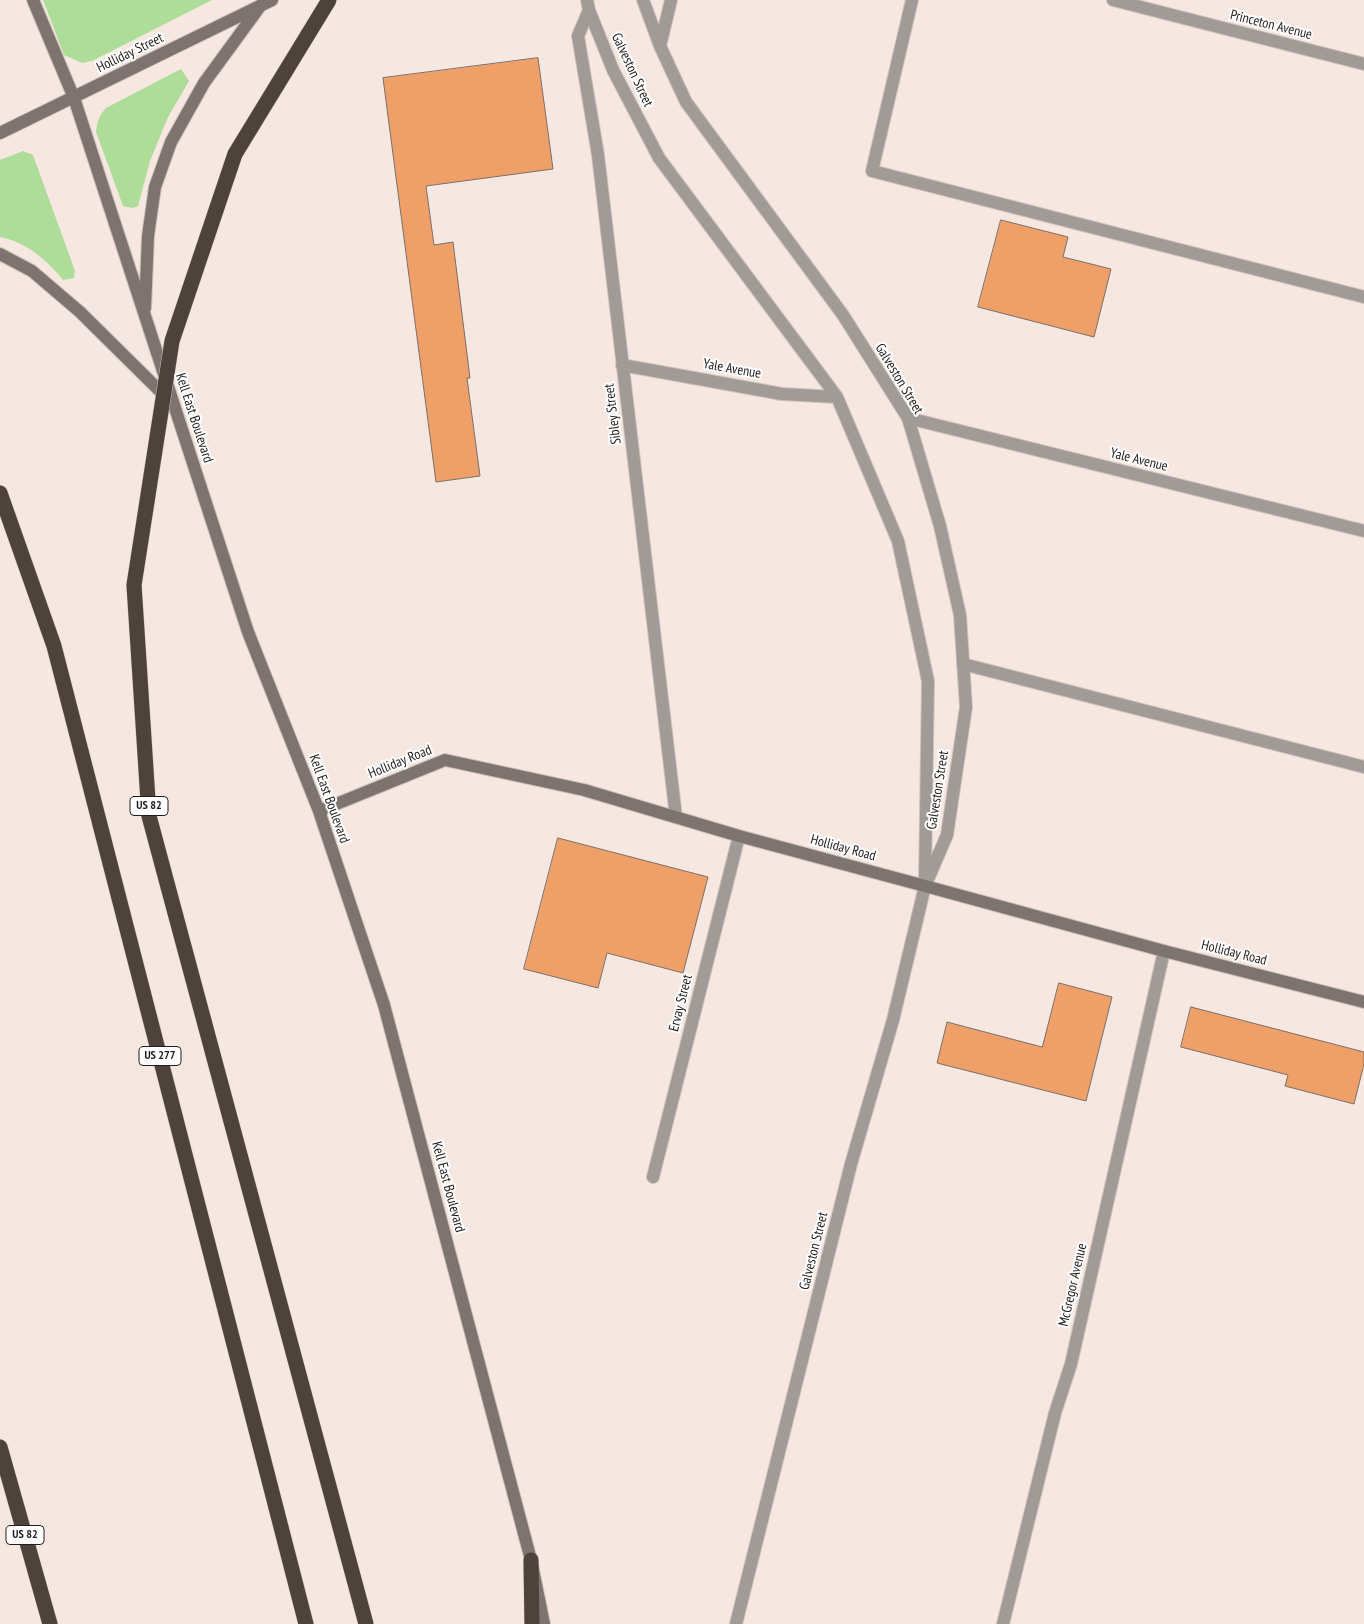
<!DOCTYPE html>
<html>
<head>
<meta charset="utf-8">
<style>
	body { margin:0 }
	canvas { display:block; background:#f6e8e0 }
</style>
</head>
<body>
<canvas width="1364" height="1624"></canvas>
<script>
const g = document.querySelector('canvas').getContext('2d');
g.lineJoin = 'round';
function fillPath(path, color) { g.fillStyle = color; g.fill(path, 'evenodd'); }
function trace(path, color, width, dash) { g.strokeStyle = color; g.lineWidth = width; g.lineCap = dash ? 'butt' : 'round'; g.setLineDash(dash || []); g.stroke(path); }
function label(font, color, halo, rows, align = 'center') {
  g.font = font + ' "PT Sans Narrow",sans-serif'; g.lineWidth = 4; g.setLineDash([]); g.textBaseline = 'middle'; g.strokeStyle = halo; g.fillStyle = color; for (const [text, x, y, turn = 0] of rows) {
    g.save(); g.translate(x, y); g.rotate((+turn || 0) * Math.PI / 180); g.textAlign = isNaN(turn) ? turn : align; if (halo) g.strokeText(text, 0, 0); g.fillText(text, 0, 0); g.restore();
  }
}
fillPath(new Path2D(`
	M43,0h169l-120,61 -10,2 -18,-8z
	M181,69l8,12 -21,36 -18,44 -12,45 -5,2 -10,-2 -27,-74c1,-9 3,-17 10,-24z
	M23,151l10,4 42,116 -1,7 -11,2c-16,-20 -37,-38 -63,-43v-77z`), '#addd98');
const building = new Path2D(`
	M538,58l15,111 -127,17 8,59 19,-3 17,136h-3l13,98 -44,6 -53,-404z
	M1001,220l67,17 -5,20 48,12 -17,68 -116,-30z
	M558,838l150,39 -25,96 -76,-20 -9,35 -74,-19z
	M1059,983l53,14 -26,104 -149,-38 10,-41 95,25z
	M1191,1007l173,45v12l-10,40 -69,-18 3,-11 -107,-28z`);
fillPath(building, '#ef9f68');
trace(building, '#7b6f68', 1);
const lane = new Path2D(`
	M912,0l-40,171 492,126
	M963,664l401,103`);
const street = new Path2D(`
	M587,0l2,10 24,60 46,88 178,239 61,144 30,140 -3,198
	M643,0l17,46 26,56 157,213 65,103 32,108 20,89 6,92 -19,128 -22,51 -32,134 -42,144 -115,460
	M1113,0l251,64
	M589,10l-11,26 20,119 78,662
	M660,46l11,-46
	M622,365l160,29 55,3
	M908,418l456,113
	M653,1177l86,-341
	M1003,1624l52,-211 16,-49 93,-413`);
const secondary = new Path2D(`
	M33,0l41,98 174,534 71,179 65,194 147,555 13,64
	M0,133l272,-133
	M0,254l32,17 48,41 89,88
	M145,308l3,-72 7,-49 16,-45 33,-59 57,-78
	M319,811l126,-51 139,30 155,46 186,50 239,65 200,51`);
const highway = new Path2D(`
	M0,493l54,153 252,978
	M0,1447l50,177
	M531,1560l1,64`);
trace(lane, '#d0c3bc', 14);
trace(street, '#d0c3bc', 14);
trace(secondary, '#d0c3bc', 14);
trace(highway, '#d0c3bc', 16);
trace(lane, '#a19b98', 12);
trace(street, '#a19b98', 12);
trace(secondary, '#7d7470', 12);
trace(highway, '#4e433c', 15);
const highwayBridge = new Path2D(`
	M329,0l-94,154 -63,187 -38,244 15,231 217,808`);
trace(highwayBridge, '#d0c3bc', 16, []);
trace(highwayBridge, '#4e433c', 15);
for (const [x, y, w] of [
	[149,806,38],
	[160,1056,42],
	[25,1535,38]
]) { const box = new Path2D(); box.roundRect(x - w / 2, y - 9.5, w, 19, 4); g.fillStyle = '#fff'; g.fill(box); trace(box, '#211d1a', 1); }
label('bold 12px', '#211d1a', null, [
	["US 82",149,806],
	["US 277",160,1056],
	["US 82",25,1535]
]);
label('14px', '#211d1a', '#fff', [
	["Princeton Avenue",1271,25,14],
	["Holliday Street",130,53,-26],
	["Galveston Street",632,70,65],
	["Yale Avenue",732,369,10],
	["Galveston Street",899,379,59],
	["Sibley Street",613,414,-97],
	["Kell East Boulevard",194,418,72],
	["Yale Avenue",1139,460,14],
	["Holliday Road",400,762,-22],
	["Galveston Street",938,790,-81],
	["Kell East Boulevard",329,799,70],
	["Holliday Road",843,848,15],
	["Holliday Road",1234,953,14],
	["Ervay Street",681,1003,-76],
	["Kell East Boulevard",448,1187,75],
	["Galveston Street",814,1251,-76],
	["McGregor Avenue",1073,1285,-77]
]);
</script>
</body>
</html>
